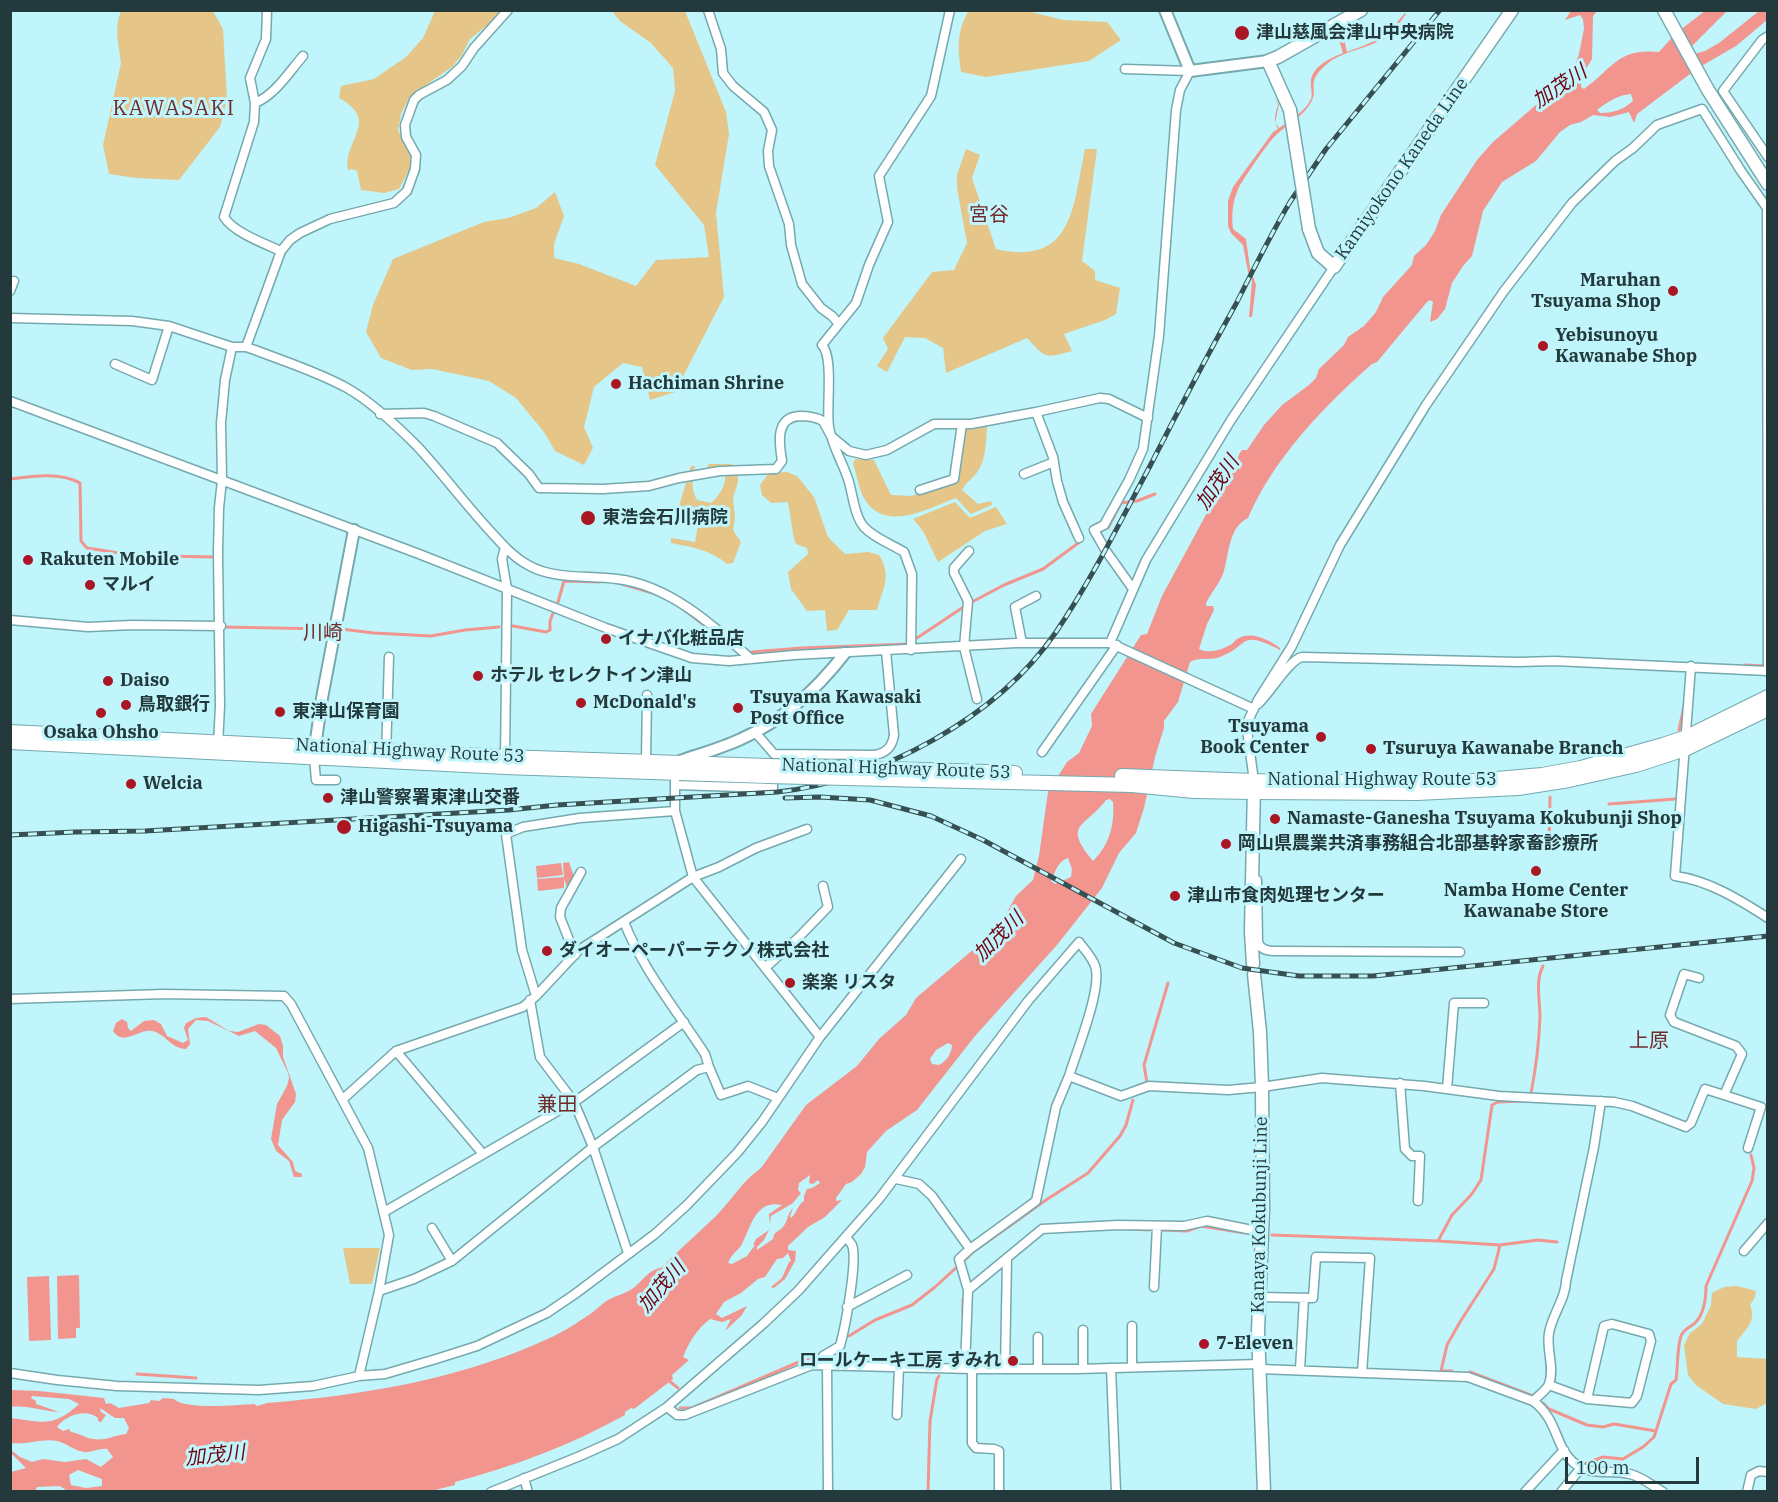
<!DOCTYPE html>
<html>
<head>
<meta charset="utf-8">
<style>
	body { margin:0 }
	#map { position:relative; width:1778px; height:1502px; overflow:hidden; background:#bff5fb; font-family:"IBM Plex Serif",serif }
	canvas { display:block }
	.frame { position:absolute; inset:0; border:12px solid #24393b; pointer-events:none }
	.scale { position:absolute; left:1565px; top:1457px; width:134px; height:27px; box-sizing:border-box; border:3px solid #24393b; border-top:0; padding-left:8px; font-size:18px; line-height:21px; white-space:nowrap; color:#24393b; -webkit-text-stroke:4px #bff5fb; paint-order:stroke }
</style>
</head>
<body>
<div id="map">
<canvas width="1778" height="1502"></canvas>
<div class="frame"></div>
<div class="scale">100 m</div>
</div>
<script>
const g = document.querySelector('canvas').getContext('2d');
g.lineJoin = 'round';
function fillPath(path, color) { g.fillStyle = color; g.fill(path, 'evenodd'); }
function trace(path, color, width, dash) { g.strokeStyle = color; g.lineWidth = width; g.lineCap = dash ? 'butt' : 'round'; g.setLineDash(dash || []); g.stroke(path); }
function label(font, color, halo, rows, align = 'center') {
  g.font = font + ' "IBM Plex Serif","Noto Sans JP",serif'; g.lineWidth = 6; g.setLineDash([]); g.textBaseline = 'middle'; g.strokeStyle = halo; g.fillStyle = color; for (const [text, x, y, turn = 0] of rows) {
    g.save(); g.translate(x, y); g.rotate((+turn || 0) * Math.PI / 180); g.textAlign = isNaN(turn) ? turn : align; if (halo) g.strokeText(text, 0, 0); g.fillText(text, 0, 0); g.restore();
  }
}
fillPath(new Path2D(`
	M969,10l58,1 36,9 44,2 14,18 -32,21 -103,16 -25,-5c-3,-25 -5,-39 8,-62z
	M121,11h92l10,18 4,70 -7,28 -41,53 -43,-2 -27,-4 -6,-29 18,-82 -4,-28 1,-15z
	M435,11h70l-35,28 -8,16 -10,12 -42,29 -9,18 -3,16 14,28 -2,10 -11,21 -15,4 -23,-3 -4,-19 -5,-2 -4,1c-5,-30 33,-49 -9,-72l2,-12 33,-7 32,-22 17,-19z
	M612,11h73l41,101 3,22 -13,79 8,84 -49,95 -25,8 -8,-33 -19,-4 -29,24 -10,40 9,21 -9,17 -29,-14 -11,-19 -28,-34 -27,-17 -57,-12 -20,1 -31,-12 -15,-26 7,-27 20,-46 91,-37 24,-4 28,-10 19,-16 9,24 -10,28v14l25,6 57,22 20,-26 53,-3 -5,-32 -49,-60 20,-74 -2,-23 -22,-25 -31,-22z
	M966,149l14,6 -8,23 24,71c78,18 77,-44 89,-100h12l-15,112 13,10v9l25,8 -4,26 -11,6 -41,14 8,17c-28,8 -26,7 -45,-13l-81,35 -3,-25 -18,-10 -20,-1 -18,35 -10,-6 11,-17 -5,-11 49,-66 22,-2 13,-27 -10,-55v-13z
	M984,424l3,3c-1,14 -1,33 -9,44 -5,8 -12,11 -16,19l16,14 13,-3 1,4 -21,9 -15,-16c-27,10 -70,35 -91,2 -6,-9 -8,-25 -12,-36l2,-5 19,1 17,35 20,1 46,-13 5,-45 3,-11z
	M709,464h23l6,12v6l-5,16 2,20 -2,12 8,12 -8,21 -6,1c-16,-14 -35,-17 -56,-21v-5l24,4 5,-28 -22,-4 13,-44h4c-2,12 -5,22 2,34l14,3c8,-7 15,-17 14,-27h-12l-6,-9z
	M787,472l10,4 17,21 14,40 17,17 23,-2 11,3c13,21 4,33 -2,55h-28l-12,20 -10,1 -2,-21 -18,1 -16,-22 -3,-17 20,-18 -1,-6 -11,-4 -2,-5 -6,-37 -17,1 -9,-8 -2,-10 9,-12z
	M955,502l15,16 26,-11 11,17 -22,7 -47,31 -15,-31 -10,-12z
	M343,1248h37l-8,36h-22z
	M1737,1286l19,5 -1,6 -5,8c7,16 -4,24 -13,36v16l30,2v44l-11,6 -33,-5 -27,-19 -8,-10 -4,-30 6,-12 12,-9 9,-19 1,-12 12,-6z`), '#e5c688');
fillPath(new Path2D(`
	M1571,11h26l-4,5 -1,43 -11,18v10l3,2c30,-22 34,-41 75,-37l16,-18 30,-23h22l-41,41 4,3 15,-4 14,-8 40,-32h8v9l-31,26 -38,22 -61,46 -3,9 -5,-11 -19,5 -17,-2 -12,7 -11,3 -10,7 -24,29 -34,21 -19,29 -11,45 -9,10 -11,17 -7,26 -8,10 -7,3 3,-20 -3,-2 -3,2 -50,60 -5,2c-48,42 -99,95 -124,154 -20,9 -19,38 -25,56 -4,10 -12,19 -17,29v3h7l1,4 -7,14 -8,25c10,5 23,1 33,-5 2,-2 4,-5 7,-6 14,-7 31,3 41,10v2c-43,-22 -29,-3 -63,8 -9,2 -18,-1 -27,4l-12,40 -14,19v7l-9,29 -11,51 -8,25 -17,20 -17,35 -45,57 -82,91 -58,74 -31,21 -19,21 -2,15 -4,7 -9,8 -6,2 -10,14v3l6,-1 -17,17 -17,10 -20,19v4l8,1 -1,10 -10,18 -11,9 -3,-1 11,-9 7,-16 2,-1 -3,-8 -5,5 -6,1 -12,18 -7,2 -17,14 -17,9 -8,12 6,4 25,-12 -5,9 -17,16 6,-12 -9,3 -12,-3c-13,10 -21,23 -27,38l6,3 -17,15 1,4 -39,30 -3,-1 -6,4v3c-54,30 -110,51 -170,67v3l-24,6 -362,1 -9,-6 -23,1 -2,4 -24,-1v-18l15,-4 -15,-15v-3l9,7 12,5 11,-3 22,3 21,-3 15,8 12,-10 -6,-8c-8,-1 -16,4 -23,3 -9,-1 -18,-9 -27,-11 -14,-3 -31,4 -46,2v-25c32,4 42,10 68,-14l-10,-5 -37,-3 -1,2 5,3v3l23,8c-17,-1 -32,-7 -48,-5v-17l28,1 65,7 2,6 4,-1 9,5 30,-5 2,-3 8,1 4,-3 11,1c11,11 63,6 80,5l3,2 10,-3c99,-8 196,-24 287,-67 14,-7 27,-16 39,-24 6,-5 12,-11 19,-14 6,-3 14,-5 20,-9 9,-6 17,-20 29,-21 18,-18 36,-34 55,-52 15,-15 27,-36 45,-48l45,-63 51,-39 22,-27 27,-24 10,-17 78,-66 8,-11 14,-25 17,-16 6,-24 9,-64 19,-30 12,-9 13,-27 -1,-12 50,-79 6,-1 15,-38 66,-122c9,-6 8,-17 14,-24h5l17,-25 18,-20 27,-20 7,-7 3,-9 25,-24 4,-8 16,-11 12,-14 7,-15 29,-32 2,-9 12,-11 9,-14 6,-16 36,-55 16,-18 72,-62 10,-15 4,-11 5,-25 -1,-10 -3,-4 -15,5zM1631,94l2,7c-10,9 -20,12 -33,12l-3,-3c11,-8 20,-15 34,-16zM1110,799l3,3c2,22 -4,44 -20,59 -31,-38 -8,-33 13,-61zM1068,858l4,11 -1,8 -16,7 -4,-3c4,-9 7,-20 17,-23zM948,1043l4,2c0,8 -6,17 -13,20l-7,-1 -2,-5 6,-9zM810,1175l-1,8 4,1 5,-4 2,3 -8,5 -5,1 -3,7v5c-6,3 -7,12 -13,17l-1,-2 3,-8c-6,6 -5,14 -11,20 -5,5 -8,3 -9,11l-16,11v-3l7,-7 5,-10 -13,9 -3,6h2l-8,11 -15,8 -4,-1c3,-9 10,-12 14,-19 9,-18 14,-45 40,-39l-13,9 1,10 1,-8 22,-13 8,-10 -3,-3 1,-7zM100,1408l15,10h9l5,10 -3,6c-11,1 -20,7 -33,5 -8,-1 -14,-6 -22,-7l-2,-3 -6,2 -6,-4c8,-12 30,-19 41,-9v3l3,1 5,-7 -5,-3zM78,1470l24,9v7l-16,2 -15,-3 -2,-10z
	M1405,13l1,1c-6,8 -12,18 -21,24 -18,11 -43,13 -58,26 -24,20 -6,24 -17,40 -8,13 -22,20 -34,31 -9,9 -30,40 -37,52 -6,13 -8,27 -6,42l13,10 4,29 6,17 -4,32h-3l3,-37 -4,-8 -5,-27 -12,-12 -3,-7v-25l5,-14 40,-55 5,-3c-6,-8 -2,-16 0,-25l-4,-7 5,7 -4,19 4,5c11,-8 27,-17 32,-29 2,-6 -1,-13 0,-19 3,-15 20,-22 32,-27l-9,-30 6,-1 7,30c32,-12 36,-13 58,-39z
	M569,862l5,15 -7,11 -3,-10v10l-26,3 -1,-12 27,-2 -1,-14z
	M561,863l2,12 -26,3 -1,-12z
	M206,1017l23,14 9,1 21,-8 7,1 14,11 3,10v11l13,37 -1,8 -13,18 -4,25 15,17 2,9 7,3v3h-8l-5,-16 -13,-10 -5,-12 6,-35 10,-18 2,-8 -1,-5 -12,-25 -21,-17 -16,5 -31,-15 -12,-1 -8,9 2,15 -4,5c-15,0 -21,-16 -34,-18 -15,-2 -28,16 -39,0l3,-8 6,-4 5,3 1,6 3,3 13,-10 10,-1 7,4 6,12 16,7 5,-3 -4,-12 2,-5 10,-5z
	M79,1275l1,53h-4v10l-18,1 -1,-63z
	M49,1276l2,64 -22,1 -2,-64z`), '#f2958f');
trace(new Path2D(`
	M10,479c23,-3 50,-7 70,4l1,58 6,7 32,5 43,3 53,1
	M1108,528l13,-25 16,-2 18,-7
	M622,584l34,10
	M558,602l6,-21 36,1
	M972,602l32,-17 39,-16 38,-28
	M683,609l33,25
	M513,626l33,6 4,-2v-9l4,-10
	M223,627l105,2
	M341,629l33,4 57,3 34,-6 34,-3
	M917,638l48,-32
	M752,652l49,-4 108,-4
	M1745,665l21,1
	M1679,730l5,-24
	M1609,804l66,-5
	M1549,849l1,-52
	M1137,1086l10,-3 -3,-18 24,-82
	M1531,1093c5,-25 8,-50 9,-76 0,-16 -5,-36 3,-51
	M1130,1229l19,1
	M1163,1230l24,1 14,-5 44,7
	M1272,1235l166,6 14,-26 19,-20 10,-15 11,-75 6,-3 27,-1
	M1438,1241l62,4 38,-5 19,2
	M963,1262l10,-10 73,-52 42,-27 32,-37 6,-11 7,-25
	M963,1315v-16
	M849,1336l26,-16 37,-15 23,-18 23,-21
	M954,1367l2,-9 6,-9
	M1452,1371h-11l6,-26 13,-23 34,-53 6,-24
	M1470,1372l63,24
	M137,1374l59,4
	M668,1380l10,8
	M1543,1403l6,6 38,16 16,2 11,-3 42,7
	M680,1408h12l107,-46 19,-5
	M1582,1465l21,-8 20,2 20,-12 11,-10 17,-53 5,-4c2,-14 1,-32 5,-44 3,-7 8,-8 14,-13 9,-9 11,-25 11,-37l46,-105 2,-13 -3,-13
	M928,1492l2,-71 7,-42 2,-3`), '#f2958f', 3);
const minor = new Path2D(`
	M267,10l-1,29 -16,39 5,25 -1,19 -30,95c9,15 41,27 57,34
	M708,10l13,39 2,24 10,13 31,26 8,18 -4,21 1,15 20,58 2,21 11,39 19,24 11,8 7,8
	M1768,36l-6,4 -39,51 45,66
	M1125,69l65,2 -10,19 -4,20 -17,226 -16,113 -14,31 -25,45 -10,5 12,21 27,38
	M255,103c20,-8 34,-31 48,-47
	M10,291l4,-10
	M10,318l122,3 37,5 63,21h14l9,3c31,12 63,22 92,38 23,13 51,39 70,58 26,28 48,58 74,86 11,12 22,25 37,33 26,15 60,10 89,14 52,6 96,46 134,80
	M246,347l35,-96 9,-11 10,-7 30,-14 64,-16 13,-12 8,-22 1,-14 -10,-18 -1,-12 9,-25 5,-5 28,-15 15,-14 12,-18 34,-38
	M115,364l37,16 17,-54
	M10,401l409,153 187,74 86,30 37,3 65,-6 222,-12h94l36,-83 85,-140 103,-153
	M1036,412l64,-14 9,1 39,19
	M380,414l44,-1 10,3 63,27 32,31 10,14 64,1 46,-3 30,-8 41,-7 56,-2 6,-8c-3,-18 -7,-44 18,-45 8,0 16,1 23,5l8,15 18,15 17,4 21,-5 47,-26h37l65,-12 17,45 4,24 6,21 16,36
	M1024,474l30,-12
	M920,490l34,-11 8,-55
	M969,551l-15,17v5l14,28 -4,46 13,52
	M10,620l78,7 44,-2 89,1
	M1022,643l-7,-36 21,-11
	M1110,643l144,66
	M911,650l1,-76 -8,-22c-13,-8 -30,-14 -40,-25 -10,-12 -11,-33 -16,-48 -6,-18 -16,-33 -19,-52 -3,-19 5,-70 -7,-82l34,-42 13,-38 19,-43 -9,-46 52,-80 19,-86
	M1691,666l-16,210c33,4 65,24 93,42
	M1258,704c12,-11 31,-44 44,-47l216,5 37,-1 213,10
	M755,732l19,22 99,1c12,-1 19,-7 21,-20l-8,-84
	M218,745l2,-39 -2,-154 1,-44 3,-28 -1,-57 4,-43 7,-33
	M1042,752l75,-107
	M386,756l3,-99
	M314,757l2,23h20
	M646,761l1,-66
	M505,762l2,-173 -5,-30 3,-12
	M675,773v38l18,66 127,160
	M1254,781l-7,-51 1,-9 10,-21 34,-54 48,-101 86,-140 78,-114 68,-88 43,-42 18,-13 24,-23 45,-16 39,62 26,37 1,464
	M675,785l98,3v-16
	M1257,880l1,62c2,7 9,9 17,9l185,1
	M624,922c19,48 53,89 81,132l4,13 12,28 27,-9 30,12
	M575,955l-15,-38 1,-9 20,-36
	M765,968l33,-30 30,-31 -5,-21
	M536,996l-14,-46 -16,-116 17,-7 57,-9 95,-7
	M10,999l154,-5 120,2 7,8 77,144 21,87 -10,56 -20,85
	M530,1000l10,57 34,45 19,45 35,106
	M396,1051l87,103
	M1400,1083l5,66 7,7h8l-2,45
	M1447,1089l7,-86h30
	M1724,1095l37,12 -13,41
	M343,1099l53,-48 127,-44 13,-11 43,-46 114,-73 26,-10 37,-19 51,-19
	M896,1179l23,5 13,12 38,53 66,-48 20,-94 13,-31
	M384,1212l196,-114 104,-76
	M432,1228l20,33
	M1744,1251l24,-28
	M1154,1287l3,-61
	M968,1290l-9,-31 11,-10
	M379,1291l35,-12 38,-18 141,-114 104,-77 12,-3
	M1258,1297l55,1 3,-41 54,1 -8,115
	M847,1307l60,-32
	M1132,1326v41
	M823,1365v-9l17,-10c5,-18 18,-86 12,-101 -2,-3 -4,-5 -6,-8
	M827,1366l1,126
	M1111,1368l5,124
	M965,1369l3,-79 74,-61 76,-4 66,1 23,-5 55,11
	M972,1369v74l4,5 18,1 5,2v41
	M1005,1369l2,-111
	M1038,1369v-32
	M1083,1369v-39
	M1260,1369l208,8 65,24c25,18 22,46 40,61 16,15 37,7 57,12 12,3 23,12 33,18
	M1300,1370l4,-72
	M10,1373l47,7 60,6 142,4 54,-4 46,-10 26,-2 51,-15 41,-13 70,-33 28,-19 80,-60 32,-29 50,-52 25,-31 58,-85 141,-178
	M1549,1385l38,14 45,4 5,-7 14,-55 -2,-7 -37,-10 -8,2 -17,73
	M1533,1401c5,-5 14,-11 16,-17 6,-16 -3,-35 0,-51 3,-18 17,-35 17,-52l28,-134 7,-46
	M667,1407l10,8h8l127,-50 160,4h105l183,-5
	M897,1415l2,-48
	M524,1478l4,14
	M491,1492l89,-36 38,-17 49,-32 96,-83 35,-33 81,-92 149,-198 51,-59c5,7 13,15 16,24 8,21 -19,87 -26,110l52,20 28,-10 79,4 34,-3 60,-9 102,8 75,10 115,6 18,4 54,21 5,-4 14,-34 19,6 18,-41 -6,-8 -62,-24 -4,-7 14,-41 15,4
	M1525,1492l39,-42
	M1561,1492l20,-24
	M1747,1492l4,-17 8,-4 9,1`);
const tertiary = new Path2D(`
	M1165,10l25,61 78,-10
	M314,754l8,-56 32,-168
	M680,761c20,-7 42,-13 61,-22 41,-18 77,-51 104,-86`);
const secondary = new Path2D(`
	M1664,10l44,80 60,94
	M1290,110l-22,-49 10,-4 83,-47
	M1309,229l9,24 16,14 178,-257
	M1253,964l-2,-32 3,-147
	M1254,974l6,58 2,55 1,123 -5,120 6,162`);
const trunk = new Path2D(`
	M10,732l495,25 263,9
	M10,742l495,25 262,9
	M925,770l90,3
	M1122,776l132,5 197,2 91,-8 39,-7 82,-23 24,-8 81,-40
	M925,780l207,5 62,6 60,1 163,1 101,-5 51,-8 67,-15 49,-16 83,-40`);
trace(minor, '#75a9ae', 11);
trace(tertiary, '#75a9ae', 14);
trace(secondary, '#75a9ae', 15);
trace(trunk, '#75a9ae', 16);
trace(minor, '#fff', 8);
trace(tertiary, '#fff', 10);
trace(secondary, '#fff', 12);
trace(trunk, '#fff', 14);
const rail = new Path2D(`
	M785,798l35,-1 50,3 61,16 52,24 191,103 68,25 57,8h74l395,-40
	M10,835l65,-3 70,-1 364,-21 48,-5 220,-13c103,-11 220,-74 279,-160 36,-53 64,-110 94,-166 28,-55 57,-110 87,-164 17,-34 34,-68 53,-100l36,-53 114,-139`);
trace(rail, '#375052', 5);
trace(rail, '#bff5fb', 3, [9]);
const secondaryBridge = new Path2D(`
	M1290,110l19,119`);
const trunkBridge = new Path2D(`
	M768,766l157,4
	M767,776l158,4`);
trace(secondaryBridge, '#75a9ae', 15, []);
trace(trunkBridge, '#75a9ae', 16, []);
trace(secondaryBridge, '#fff', 12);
trace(trunkBridge, '#fff', 14);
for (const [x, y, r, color] of [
	[1242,33,8,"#ab1624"],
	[1673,291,6,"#ab1624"],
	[1543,346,6,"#ab1624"],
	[616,384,6,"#ab1624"],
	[588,518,8,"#ab1624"],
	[28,560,6,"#ab1624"],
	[90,585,6,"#ab1624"],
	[606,639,6,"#ab1624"],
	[478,676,6,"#ab1624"],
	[108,681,6,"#ab1624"],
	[581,703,6,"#ab1624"],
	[126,705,6,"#ab1624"],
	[738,708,6,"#ab1624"],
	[280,712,6,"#ab1624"],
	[101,713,6,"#ab1624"],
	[1321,737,6,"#ab1624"],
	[1371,749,6,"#ab1624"],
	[131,784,6,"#ab1624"],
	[328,798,6,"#ab1624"],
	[1275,819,6,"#ab1624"],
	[344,827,8,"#ab1624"],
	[1226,844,6,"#ab1624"],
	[1536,871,6,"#ab1624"],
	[1175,896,6,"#ab1624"],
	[547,951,6,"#ab1624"],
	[790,983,6,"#ab1624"],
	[1204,1344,6,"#ab1624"],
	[1013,1361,6,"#ab1624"]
]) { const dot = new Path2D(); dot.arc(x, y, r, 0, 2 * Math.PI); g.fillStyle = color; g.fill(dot); trace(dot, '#bff5fb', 2); }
label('bold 18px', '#24393b', '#bff5fb', [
	["津山慈風会津山中央病院",1256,33],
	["Maruhan",1661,281,"right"],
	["Tsuyama Shop",1661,302,"right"],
	["Yebisunoyu",1555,336],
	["Kawanabe Shop",1555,357],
	["Hachiman Shrine",628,384],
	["東浩会石川病院",602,518],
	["Rakuten Mobile",40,560],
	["マルイ",102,585],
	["イナバ化粧品店",618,639],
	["ホテル セレクトイン津山",490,676],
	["Daiso",120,681],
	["Tsuyama Kawasaki",750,698],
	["Post Office",750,719],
	["McDonald's",593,703],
	["鳥取銀行",138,705],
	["東津山保育園",292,712],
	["Tsuyama",1309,727,"right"],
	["Book Center",1309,748,"right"],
	["Osaka Ohsho",101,733,"center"],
	["Tsuruya Kawanabe Branch",1383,749],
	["Welcia",143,784],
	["津山警察署東津山交番",340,798],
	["Namaste-Ganesha Tsuyama Kokubunji Shop",1287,819],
	["Higashi-Tsuyama",358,827],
	["岡山県農業共済事務組合北部基幹家畜診療所",1238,844],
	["Namba Home Center",1536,891,"center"],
	["Kawanabe Store",1536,912,"center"],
	["津山市食肉処理センター",1187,896],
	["ダイオーペーパーテクノ株式会社",559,951],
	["楽楽 リスタ",802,983],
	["7-Eleven",1216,1344],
	["ロールケーキ工房 すみれ",1001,1361,"right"]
], 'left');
label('18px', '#24393b', '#bff5fb', [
	["Kamiyokono Kaneda Line",1402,169,-55],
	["National Highway Route 53",410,751,3],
	["National Highway Route 53",896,769,2],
	["National Highway Route 53",1382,780],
	["Kanaya Kokubunji Line",1260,1215,-89]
]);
label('italic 20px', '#710412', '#bff5fb', [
	["加茂川",1560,87,-34],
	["加茂川",1218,483,-56],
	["加茂川",999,937,-45],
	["加茂川",662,1287,-49],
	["加茂川",215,1456,-6]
]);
label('20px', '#712b29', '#bff5fb', [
	["宮谷",989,215],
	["川崎",323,633],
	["上原",1649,1041],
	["兼田",557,1105]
]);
g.letterSpacing = '1.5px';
label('21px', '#712b29', '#bff5fb', [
	["KAWASAKI",174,109]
]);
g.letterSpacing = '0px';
</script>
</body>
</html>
